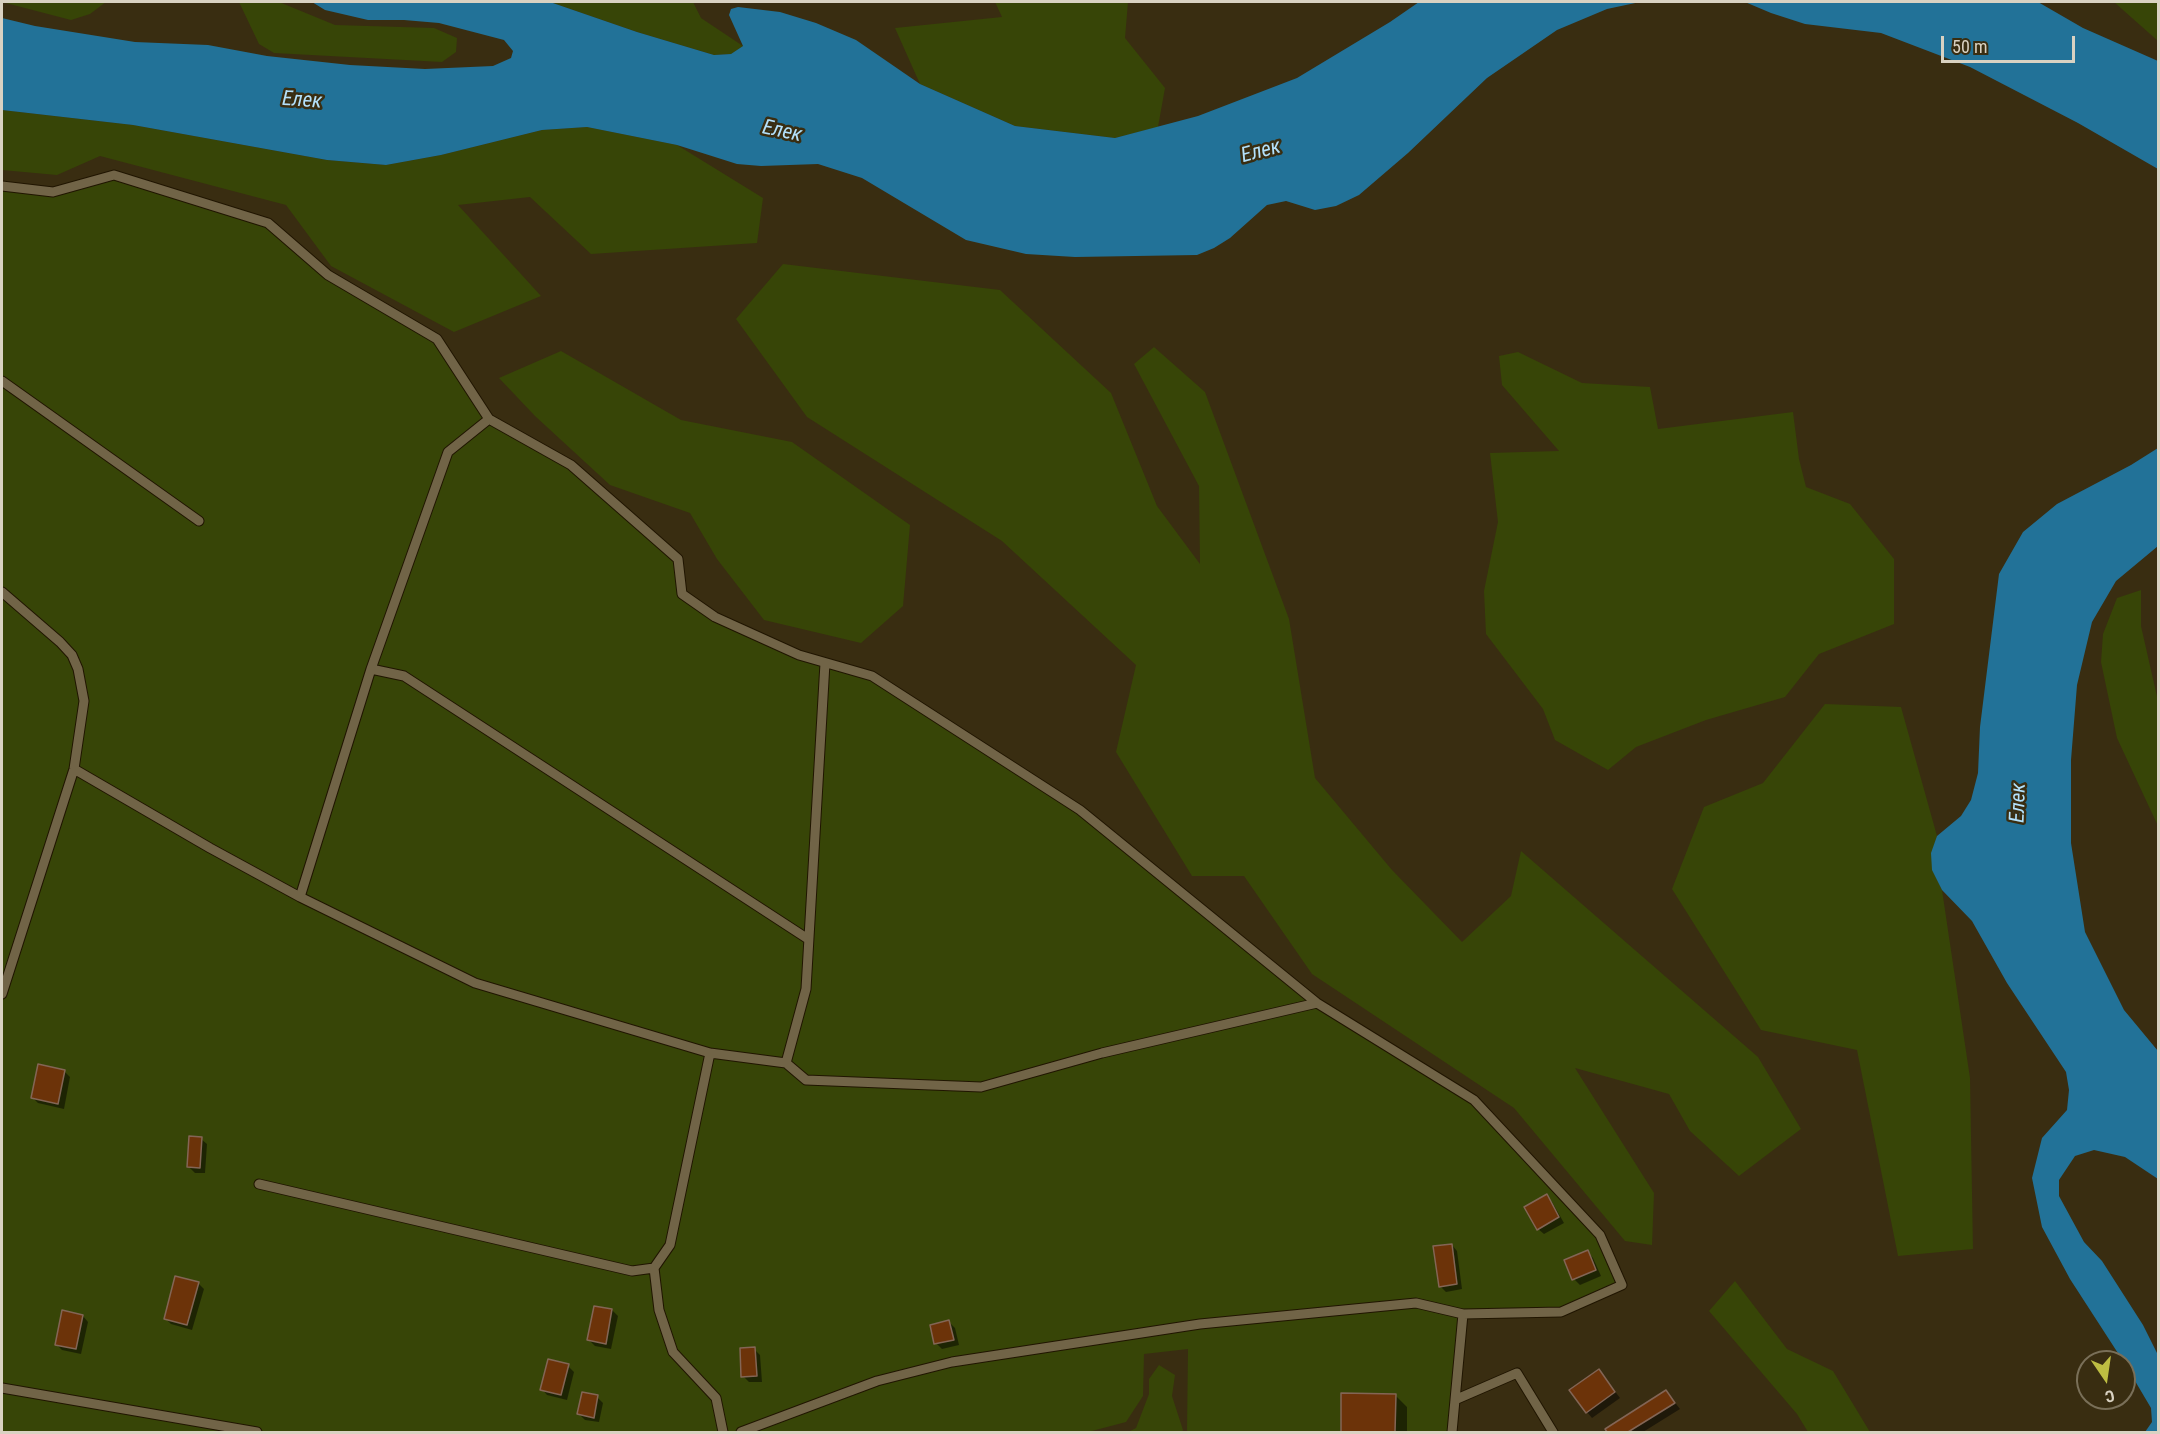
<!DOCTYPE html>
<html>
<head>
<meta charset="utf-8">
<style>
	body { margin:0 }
	#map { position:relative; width:2160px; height:1434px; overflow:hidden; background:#392d11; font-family:"Roboto Condensed",sans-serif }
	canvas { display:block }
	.frame { position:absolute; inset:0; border:3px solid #d9d2c2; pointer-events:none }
	.north { position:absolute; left:2076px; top:1350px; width:60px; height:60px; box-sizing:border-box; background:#392d11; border:2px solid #796f58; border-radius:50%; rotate:167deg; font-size:16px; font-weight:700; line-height:24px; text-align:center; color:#d9d2c2 }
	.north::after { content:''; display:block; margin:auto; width:21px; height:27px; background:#bebe42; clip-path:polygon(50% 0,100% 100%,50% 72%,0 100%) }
	.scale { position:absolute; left:1941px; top:36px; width:134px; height:27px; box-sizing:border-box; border:3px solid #d9d2c2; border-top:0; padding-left:8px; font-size:18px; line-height:21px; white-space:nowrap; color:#d9d2c2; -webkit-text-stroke:4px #392d11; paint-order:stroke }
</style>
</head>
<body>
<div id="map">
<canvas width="2160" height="1434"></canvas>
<div class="frame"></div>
<div class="north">С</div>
<div class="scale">50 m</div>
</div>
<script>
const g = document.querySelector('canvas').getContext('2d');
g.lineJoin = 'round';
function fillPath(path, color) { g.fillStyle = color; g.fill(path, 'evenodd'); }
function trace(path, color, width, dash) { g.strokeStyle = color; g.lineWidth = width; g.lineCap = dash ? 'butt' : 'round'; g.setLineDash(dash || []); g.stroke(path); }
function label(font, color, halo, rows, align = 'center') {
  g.font = font + ' "Roboto Condensed",sans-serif'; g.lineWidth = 5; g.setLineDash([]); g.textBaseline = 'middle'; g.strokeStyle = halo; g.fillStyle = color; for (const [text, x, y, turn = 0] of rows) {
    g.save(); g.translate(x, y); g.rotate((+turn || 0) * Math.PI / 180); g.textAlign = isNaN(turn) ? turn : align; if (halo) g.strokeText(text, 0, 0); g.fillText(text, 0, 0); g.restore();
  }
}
fillPath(new Path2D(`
	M2,2h104l-16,12 -19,6z
	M239,2h40l56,23 99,3 23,10 -1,14 -14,10 -168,-9 -15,-9z
	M550,2h143l8,16 42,28 -12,8 -17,1 -77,-23z
	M995,2h133l-3,36 40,50 -7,39 -43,11 -100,-12 -95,-42 -25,-56 107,-11z
	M2114,2h44v39z
	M2,110l131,15 194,35 59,5 55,-10 101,-25 45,-3 90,18 86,53 -6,45 -166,11 -61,-57 -72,8 83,91 -87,36 -123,-66 -45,-61 -186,-49 -43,19 -55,-5z
	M114,175l154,48 60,52 109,64 52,80 82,46 107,94 4,36 33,22 84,38 73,21 208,134 237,193 157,97 126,135 22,50 -61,27 -98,2 -11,118h-265l1,-83 -44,5 -1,42 -17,26 -38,10h-1086v-1246l51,5z
	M783,264l217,26 111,103 46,113 43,58 -1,-78 -65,-122 20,-17 51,45 84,227 26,159 77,92 70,72 49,-46 10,-45 237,206 43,72 -62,47 -49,-45 -21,-37 -94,-26 79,125 -2,52 -27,-4 -111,-133 -202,-134 -68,-98h-52l-76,-124 20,-87 -134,-124 -195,-124 -71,-98z
	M561,351l120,69 111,22 118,83 -7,81 -42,37 -97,-23 -47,-61 -27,-46 -80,-28 -75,-69 -36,-38z
	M1518,352l64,31 68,4 8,42 135,-17 6,47 7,28 44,17 44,55v65l-75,30 -34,43 -79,23 -70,27 -28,23 -53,-30 -12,-31 -57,-75 -2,-43 14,-69 -8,-69 69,-2 -57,-66 -3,-29z
	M2141,590v36l17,75v125l-41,-88 -16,-76 2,-28 14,-36z
	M1825,704l76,3 36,129c-8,24 -5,32 5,54l28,188 3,171 -75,7 -41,-206 -96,-20 -89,-141 32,-82 59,-24z
	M1735,1281l52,68 46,22 37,61h-62l-11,-18 -88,-103z
	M1159,1365l16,10 -3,21 11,34 -1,2h-54l8,-4 13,-34v-15z`), '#374507');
fillPath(new Path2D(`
	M312,2h238l87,30 77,23 17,-1 12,-8 -14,-31 2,-6 7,-2 42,5 36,11 40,17 64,44 95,42 100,12 83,-22 99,-38 93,-56 29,-20h221l-33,7 -50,21 -70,48 -79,75 -49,42 -23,11 -21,4 -29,-9 -19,4 -37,33 -16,10 -17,7 -122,2 -49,-3 -60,-14 -104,-62 -44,-14 -57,2 -24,-2 -60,-19 -90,-18 -45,3 -101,25 -55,10 -59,-5 -194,-35 -131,-15v-92l33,8 100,16 73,3 59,11 83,9 75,4 68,-3 18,-8 2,-7 -9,-11 -65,-17 -35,-3h-36l-43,-10z
	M1745,2h293l45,26 75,33v108l-80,-46 -108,-56 -89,-34 -76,-9 -34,-11z
	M2158,448v98l-42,35 -24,41 -15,63 -6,75v83l14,89 39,78 34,41v128l-33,-22 -31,-7 -19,6 -16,24v16l25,46 18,19 41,64 15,30v77h-13l7,-10 -1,-14 -26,-44 -55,-85 -28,-52 -10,-49 10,-40 25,-28 2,-20 -3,-18 -59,-89 -35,-62 -30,-31 -10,-20 -1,-17 6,-17 24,-20 10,-16 7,-27 2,-46 19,-153 24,-42 34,-28 74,-39z`), '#227298');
fillPath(new Path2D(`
	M64,1071l6,6 -6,32 -26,-6 -6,-6z
	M201,1139l6,5 -2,29h-10l-6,-6z
	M1547,1196l5,6 12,21 -20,11 -6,-5z
	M1452,1245l5,6 5,38 -16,3 -6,-6z
	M1588,1252l5,6 8,18 -21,9 -6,-6 -8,-18z
	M198,1283l6,6 -12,41 -21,-6 -6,-6z
	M612,1310l6,6 -7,33 -16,-3 -6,-6z
	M83,1316l5,6 -7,32 -19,-4 -6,-6z
	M949,1322l6,6 4,17 -17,4 -6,-6z
	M754,1349l6,6 2,27h-13l-6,-6z
	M568,1366l6,6 -7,28 -20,-5 -5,-6z
	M1604,1377l16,21 -28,20 -5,-6z
	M1666,1391l14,18 -37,23h-34l-2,-3z
	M1343,1395h52l12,12v25h-65z
	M597,1397l6,6 -4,19 -14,-2 -6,-6z`), '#0007');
const building = new Path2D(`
	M38,1064l27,6 -7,34 -27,-6z
	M189,1136l13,1 -2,31 -13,-1z
	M1547,1194l12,23 -22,13 -13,-23z
	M1452,1244l5,40 -18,3 -6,-41z
	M1588,1250l8,20 -24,10 -8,-20z
	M175,1276l24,6 -12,43 -23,-6z
	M594,1306l18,3 -6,35 -19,-4z
	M62,1310l21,5 -7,34 -21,-4z
	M949,1320l5,20 -20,4 -4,-19z
	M755,1347l2,29 -16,1 -1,-29z
	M548,1359l21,5 -8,31 -21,-5z
	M1599,1369l16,23 -29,21 -17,-23z
	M1666,1390l9,13 -47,29h-21l-2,-3z
	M582,1392l16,3 -4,23 -17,-4z
	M1341,1393l55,1 -1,38h-54z`);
fillPath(building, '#6c3309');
trace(building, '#836555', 1.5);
const lane = new Path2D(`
	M2,186l51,6 61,-17 154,48 60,52 109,64 52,80 82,46 107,94 4,35 33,23 84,38 73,21 208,134 237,193 157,97 126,135 22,50 -61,27 -98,2 -11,118
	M2,381l197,140
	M2,592l58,50 12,13 6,14 6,32 -10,68 -72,225
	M371,669l33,7 404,263
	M74,769l136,79 90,49 175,86 235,70 76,10 20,17 175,7 121,-34 215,-50
	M300,897l71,-228 77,-217 41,-33
	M786,1063l20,-74 19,-326
	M259,1184l373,87 22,-3 16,-23 40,-192
	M654,1268l5,42 14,42 43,46 7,34
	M2,1388l255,44
	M1457,1399l60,-26 36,59
	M741,1432l136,-51 75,-19 248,-38 216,-21 47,11`);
trace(lane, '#201500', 11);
trace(lane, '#716447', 9);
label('italic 21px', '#b3e1fb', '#392d11', [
	["Елек",302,101,4],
	["Елек",782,132,12],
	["Елек",1261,152,-15],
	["Елек",2019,803,-88]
]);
</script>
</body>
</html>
